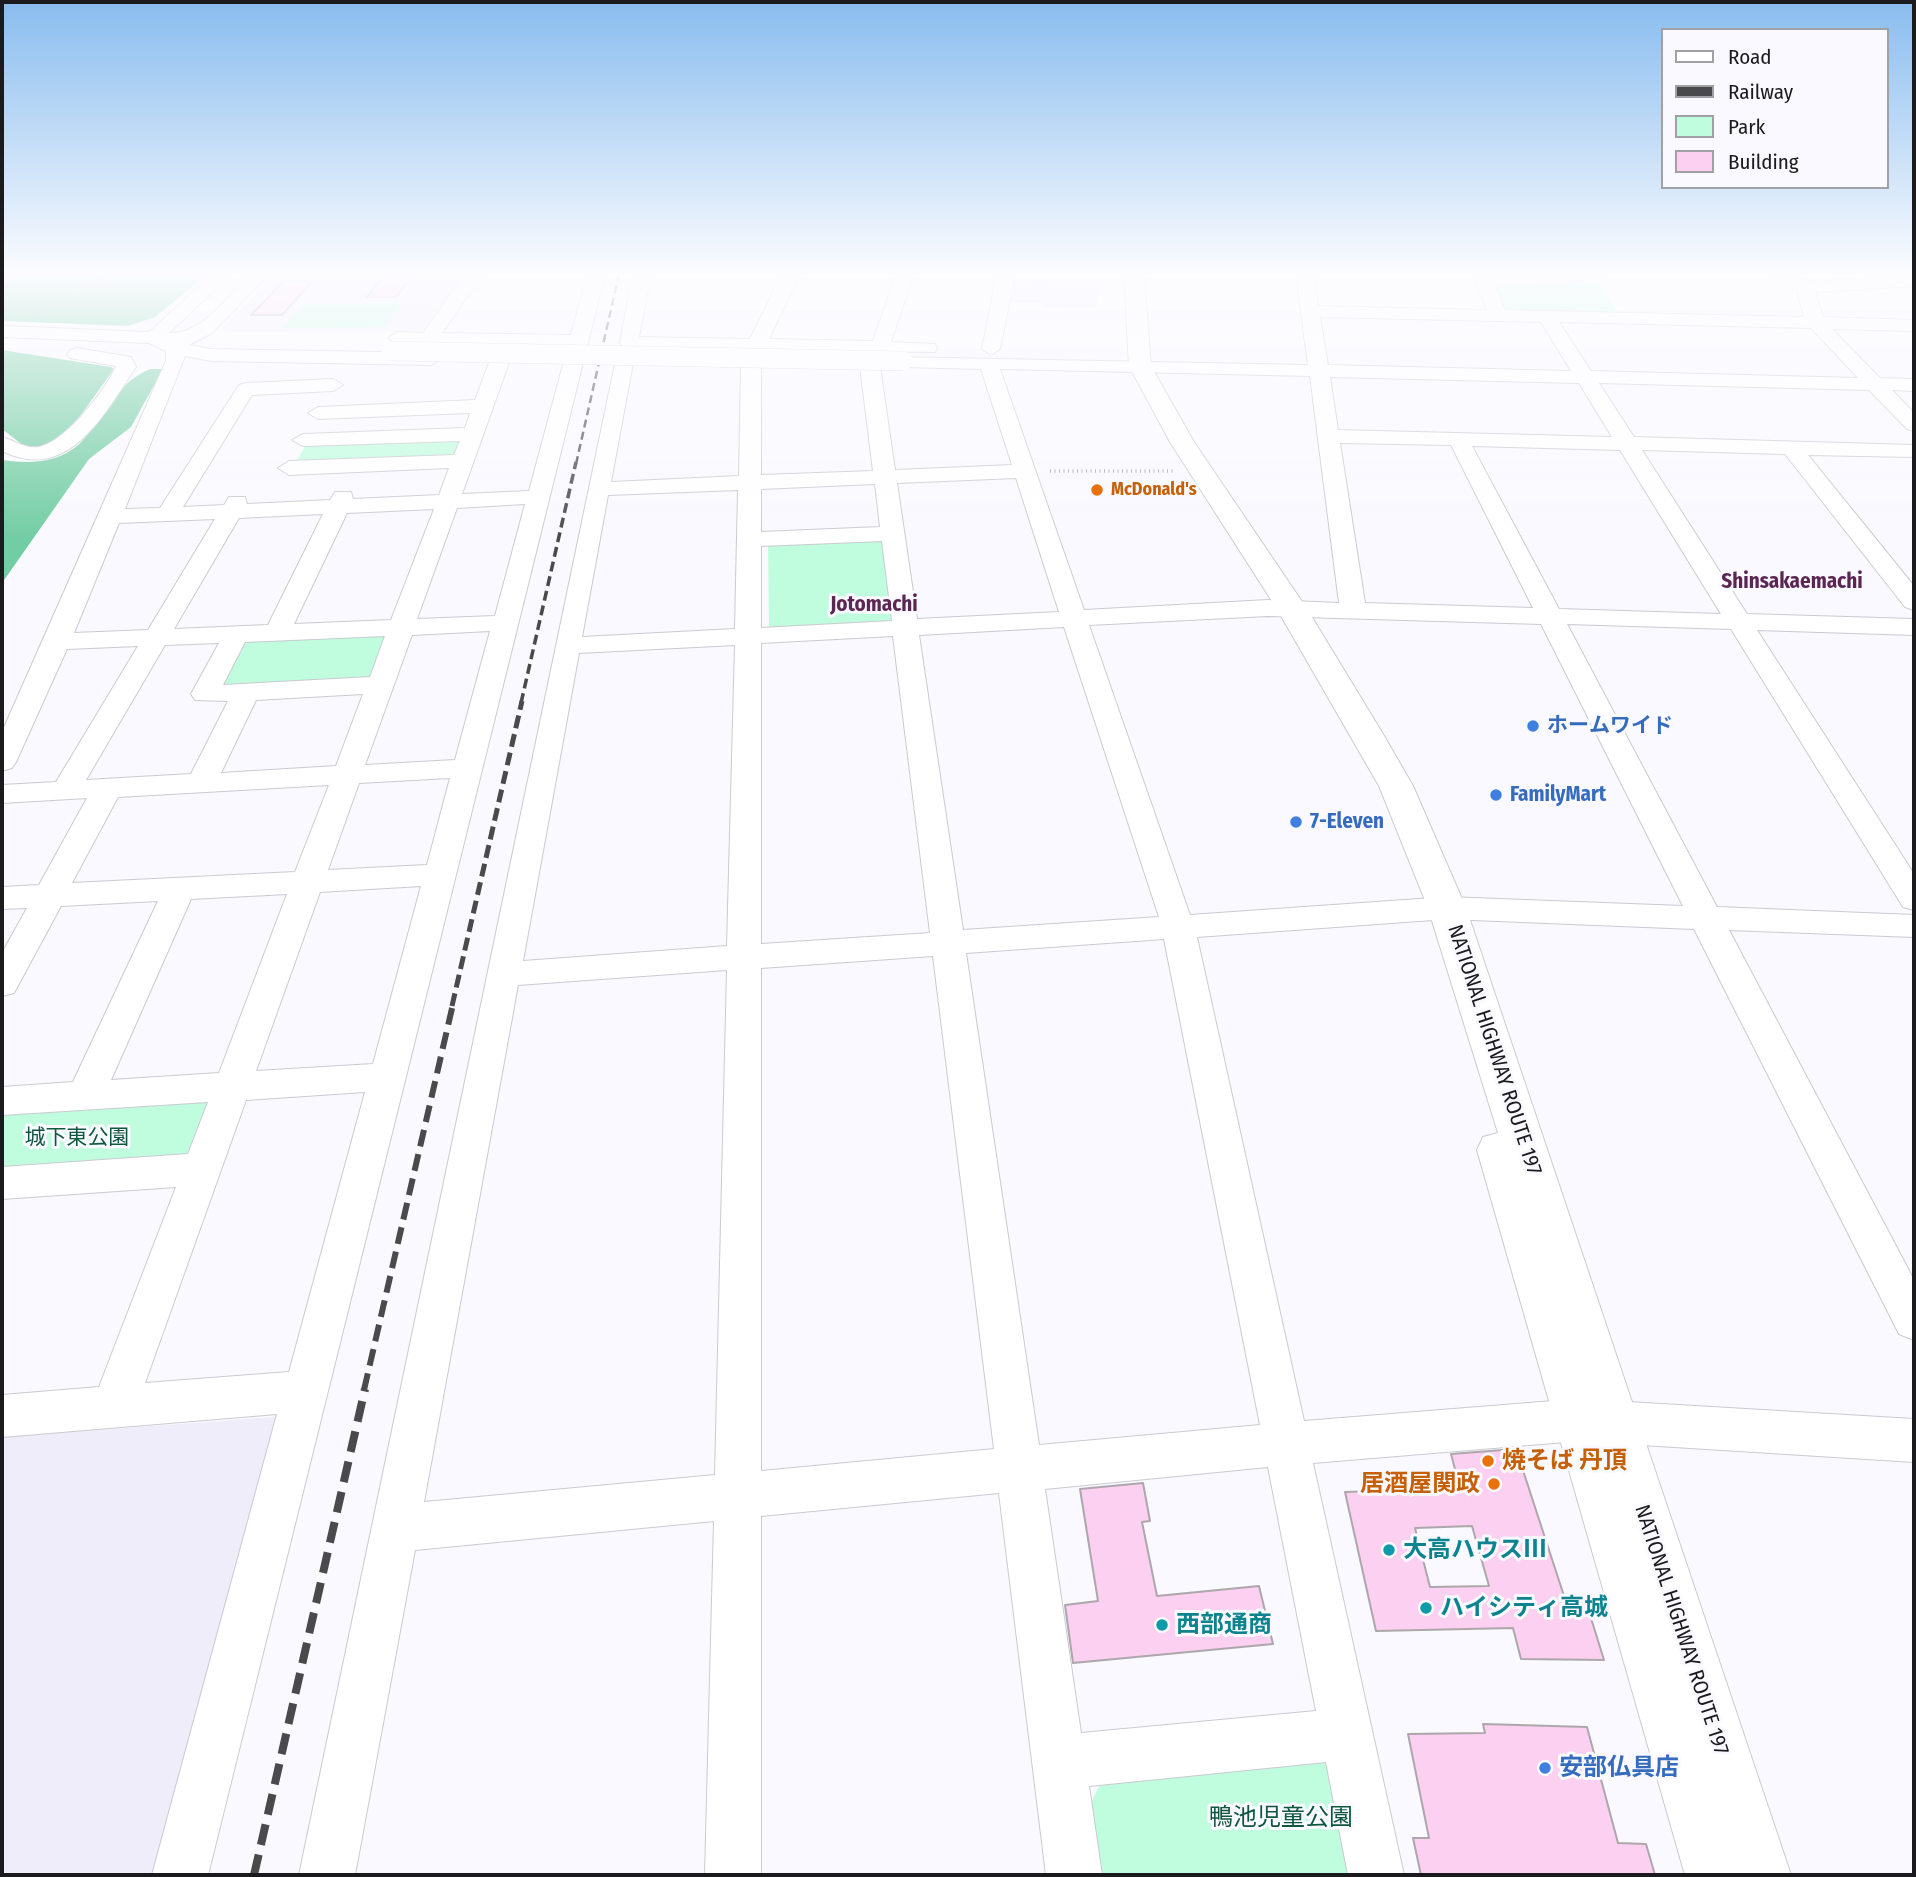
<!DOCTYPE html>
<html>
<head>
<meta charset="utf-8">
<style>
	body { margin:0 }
	#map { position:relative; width:1916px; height:1877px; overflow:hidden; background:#f9f9ff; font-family:"Fira Sans Condensed",sans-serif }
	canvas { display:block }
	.frame { position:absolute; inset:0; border:4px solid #1b1b1d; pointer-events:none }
	.legend { position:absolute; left:1661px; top:28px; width:228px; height:161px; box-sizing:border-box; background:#f9f9ff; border:2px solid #a0a0a5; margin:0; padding:9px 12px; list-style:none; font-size:21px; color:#1b1b1d }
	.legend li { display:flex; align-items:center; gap:14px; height:35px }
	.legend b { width:35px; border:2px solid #a0a0a5 }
</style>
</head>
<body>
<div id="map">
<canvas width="1916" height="1877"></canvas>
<div class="frame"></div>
<ul class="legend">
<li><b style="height:9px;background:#fff"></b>Road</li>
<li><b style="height:9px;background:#4a4a4d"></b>Railway</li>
<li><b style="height:19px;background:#bffdde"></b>Park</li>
<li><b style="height:19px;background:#fcd0f0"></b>Building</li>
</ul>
</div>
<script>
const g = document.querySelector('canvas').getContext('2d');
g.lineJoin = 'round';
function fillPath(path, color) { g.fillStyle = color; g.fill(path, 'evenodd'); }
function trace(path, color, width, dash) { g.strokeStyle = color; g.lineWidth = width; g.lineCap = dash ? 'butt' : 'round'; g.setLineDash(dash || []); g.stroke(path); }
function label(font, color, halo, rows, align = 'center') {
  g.font = font + ' "Fira Sans Condensed","Noto Sans JP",sans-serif'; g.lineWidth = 6; g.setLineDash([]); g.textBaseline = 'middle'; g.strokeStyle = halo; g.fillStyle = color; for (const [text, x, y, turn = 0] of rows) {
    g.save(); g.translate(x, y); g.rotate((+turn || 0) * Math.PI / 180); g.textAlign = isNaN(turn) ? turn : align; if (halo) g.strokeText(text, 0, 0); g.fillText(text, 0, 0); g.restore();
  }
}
fillPath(new Path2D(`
	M276,274h189l-40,57 -197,1 -6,-4z
	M1010,280l89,4 -3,24 -53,-1 -1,-4 -35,-1z
	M277,1417l-121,458h-154v-438z`), '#eeedf9');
fillPath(new Path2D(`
	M1587,277l8,2 23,33 -1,3 -105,-3 -9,-3 -11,-26z
	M402,303l-17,24 -102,1 20,-24z
	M462,436l-1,20 -165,7 9,-17 9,-4z
	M885,536l12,86 -128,7 -1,-87z
	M386,633l-9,44 -161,9 22,-43 12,-4z
	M211,1099l-13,55 -15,9 -181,11v-63z
	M1317,1757l16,15 20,103h-253l-10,-70 10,-21z`), '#bffdde');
fillPath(new Path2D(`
	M2,274h206l-53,43 -27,9 -126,-5z
	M2,350l109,17 3,2 -49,68 -11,7 -26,5 -26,-20z
	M150,369h13l-32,58 -42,32 -87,124v-123c105,15 82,-62 148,-91z`), '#73cda4');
const building = new Path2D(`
	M386,274h28l-18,23h-29z
	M284,281h29l-31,34h-31z
	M1516,1449l50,153h20l18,58 -83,-1 -8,-31 -137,3 -31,-139 115,-4 -9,-34zM1472,1526l17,60 -59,1 -15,-59z
	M1143,1483l7,38 -8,1 15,74 102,-10 14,58 -200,19 -8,-58 33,-4 -18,-112z
	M1483,1724l104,3 31,116 28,1 9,31h-234l-8,-37h16l-21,-104 77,-1z`);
fillPath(building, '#fcd0f0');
trace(building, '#ada7ab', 2);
const minor = new Path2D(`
	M213,274h19l-63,59c33,2 59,-37 81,-59h19l-57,59 -23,12 22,4 220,4 10,6 -10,6 -220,-4 -26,-5 -60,153 35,-1 79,-123 7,-2 87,-4 10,6 -10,6 -81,4 -69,112 41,-2 5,-8h16l2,7 83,-4 5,-8h16l2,7 86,-4 10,-27 -160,7 -11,-7 11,-7 165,-6 6,-14 -157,5 -11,-6 11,-6 162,-6 5,-15 -152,6 -10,-6 10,-6 157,-7 15,-40 10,-6 10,6 -48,134 67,-3 39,-145 -171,-2 -9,-6 9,-6 26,1 42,-59h18l-41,59 129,2 16,-61h18l-397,1601h-56l125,-461 -275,23v-42l97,-8 77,-200 -174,12v-32l186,-13 20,-52 -206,13v-28l71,-5 85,-181 -97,5 -47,87 -12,3v-43l25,-45 -25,1v-22l37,-2 48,-87 -85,5v-18l54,-3 82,-136 -71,3 -51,113 -4,6 -10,3v-39l164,-371v-10l-17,-8 -147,-6v-11l147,6zM525,504l-30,112 -78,3 40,-111zM434,509l-43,111 -97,4 53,-111zM323,514l-55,111 -94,4 65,-111zM215,519l-67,111 -74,3 45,-110zM490,631l-35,129 -90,5 47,-130zM385,636l-15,41 -147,8 22,-43zM219,643l-28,51 4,6 33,1 -37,73 -105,6 79,-135zM363,694l-27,72 -115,7 35,-73zM450,778l-23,87 -99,5 31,-87zM329,785l-34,87 -223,11 46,-86zM421,886l-48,178 -117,7 64,-179zM287,894l-68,179 -108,7 80,-181zM365,1092l-76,280 -144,11 101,-283z
	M633,274h18l-12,63 111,2 32,-65h18l-31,65 104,2 23,-67h18l-23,68 44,2 2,4 -2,4 -170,-2 -4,15v110l112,-4 -13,-104 10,-6 10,6 15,103 117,-5 -31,-96 -78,-2 -10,-6 3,-4 412,8 -12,-91h18l4,32 169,4 -12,-29 3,-4 128,-3 -9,5 -102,7 10,24 299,7 -7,-27 -25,-16h22l14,8 106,-6v10l-99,6 8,25 91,3v11l-82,-2 48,49 34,1v12l-22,-1 22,23v18l-7,-2 -38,-39 -270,-7 35,54 280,8v12l-106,-2 106,131v24l-9,-3 -120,-153 -143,-4 105,164 167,5v16l-157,-5 157,244v36l-11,-3 -172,-278 -164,-5 150,283 197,8v22l-185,-7 185,350v60l-15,-6 -205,-405 -247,-10 -250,18 107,484 274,-22 336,20v43l-336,-21 -265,22 91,412h-56l-22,-113 -237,24 13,89h-56l-47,-382 -238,23v359h-56l9,-354 -299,29 -60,325h-56l317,-1516 7,-2 10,6 -22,119 128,-6 2,-111 5,-15 -124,-4 -2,-4zM1320,317l221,5 30,49 -243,-6zM1559,322l252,6 47,50 -267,-7zM1000,369l310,7 29,227 -71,-3 -184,10zM1330,377l249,6 33,54 -274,-7zM1340,443l111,2 82,163 -168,-5zM1472,446l148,4 101,164 -162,-5zM1016,478l43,134 -142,7 -20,-136zM875,484l5,43 -119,5v-43zM738,490l-3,139 -153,8 26,-142zM882,541l10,80 -131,7v-82zM1268,616l273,8 142,282 -236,-9 -257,18 -101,-290zM1064,627l95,290 -196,13 -44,-295zM893,636l37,297 -169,11v-301zM735,645l-8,301 -204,15 56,-308zM1164,939l96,486 -221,20 -73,-492zM933,956l61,493 -233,22v-503zM727,970l-12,505 -291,27 94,-517zM1268,1467l48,244 -235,22 -36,-244z
	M997,274h18l-15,75 -9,6 -9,-6z
	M77,348l54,9 5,10c-32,47 -67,117 -134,84v-14c12,3 23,12 36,10 27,-4 69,-59 78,-81l-46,-8 -3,-4 3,-4z`);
const highway = new Path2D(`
	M1124,274h20l7,92 43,76 113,167 76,125 30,52 53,122 325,967h-106l-208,-725 6,-13 15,-4 -70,-225 -49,-122 -102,-177 -107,-167 -41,-76z`);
trace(minor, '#cacad1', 2);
trace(highway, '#cacad1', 2);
trace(new Path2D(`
	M98,281l11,1 -9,10
	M2,306l23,5
	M37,312l61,-31 4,-7`), '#a8a8ad', 2.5, [1, 2.5]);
trace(new Path2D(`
	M1050,471h124`), '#a8a8ad', 3.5, [1, 3.5]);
fillPath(minor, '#fff');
fillPath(highway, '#fff');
trace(new Path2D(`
	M576,464l43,-190`), '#4a4a4d', 2.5, [8, 4.5]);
trace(new Path2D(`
	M521,703l55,-241`), '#4a4a4d', 3.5, [10, 5]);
trace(new Path2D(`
	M452,1006l70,-305`), '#4a4a4d', 5, [13, 6]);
trace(new Path2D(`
	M364,1390l89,-386`), '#4a4a4d', 6, [17, 8]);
trace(new Path2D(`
	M254,1875l111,-486`), '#4a4a4d', 8, [21, 10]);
const minorBridge = new Path2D(`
	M391,351l512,10`);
trace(minorBridge, '#cacad1', 20, []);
trace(minorBridge, '#fff', 19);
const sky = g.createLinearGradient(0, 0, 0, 537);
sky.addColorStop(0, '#88bcee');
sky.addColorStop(0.51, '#fcfcff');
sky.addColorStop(1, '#fcfcff00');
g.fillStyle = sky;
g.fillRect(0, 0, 1916, 537);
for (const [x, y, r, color] of [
	[1097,490,7,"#e8710a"],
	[1533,726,7,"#3f7fe0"],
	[1496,795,7,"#3f7fe0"],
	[1296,822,7,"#3f7fe0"],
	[1488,1461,7,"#e8710a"],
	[1494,1484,7,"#e8710a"],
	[1389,1550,7,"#0f9aa8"],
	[1426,1608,7,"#0f9aa8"],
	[1162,1625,7,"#0f9aa8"],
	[1545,1768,7,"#3f7fe0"]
]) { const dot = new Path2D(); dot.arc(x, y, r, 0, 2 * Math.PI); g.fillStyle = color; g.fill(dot); trace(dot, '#f9f9ff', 2.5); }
label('bold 18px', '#c56008', '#f9f9ff', [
	["McDonald's",1111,490]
], 'left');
label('bold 21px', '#5c2654', '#f9f9ff', [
	["Shinsakaemachi",1792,582],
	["Jotomachi",874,605]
]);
label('bold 21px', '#366cbe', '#f9f9ff', [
	["ホームワイド",1547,726],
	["FamilyMart",1510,795],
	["7-Eleven",1310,822]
], 'left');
label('21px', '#1b1b1d', '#f9f9ff', [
	["NATIONAL HIGHWAY ROUTE 197",1494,1050,72],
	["NATIONAL HIGHWAY ROUTE 197",1681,1630,72]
]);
label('21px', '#0f573d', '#f9f9ff', [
	["城下東公園",77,1138]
]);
label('bold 24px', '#c56008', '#f9f9ff', [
	["焼そば 丹頂",1502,1461],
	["居酒屋関政",1480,1484,"right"]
], 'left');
label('bold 24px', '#0d838f', '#f9f9ff', [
	["大高ハウスⅢ",1403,1550],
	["ハイシティ高城",1440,1608],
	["西部通商",1176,1625]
], 'left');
label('bold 24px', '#366cbe', '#f9f9ff', [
	["安部仏具店",1559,1768]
], 'left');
label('24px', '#0f573d', '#f9f9ff', [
	["鴨池児童公園",1281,1818]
]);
</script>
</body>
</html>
